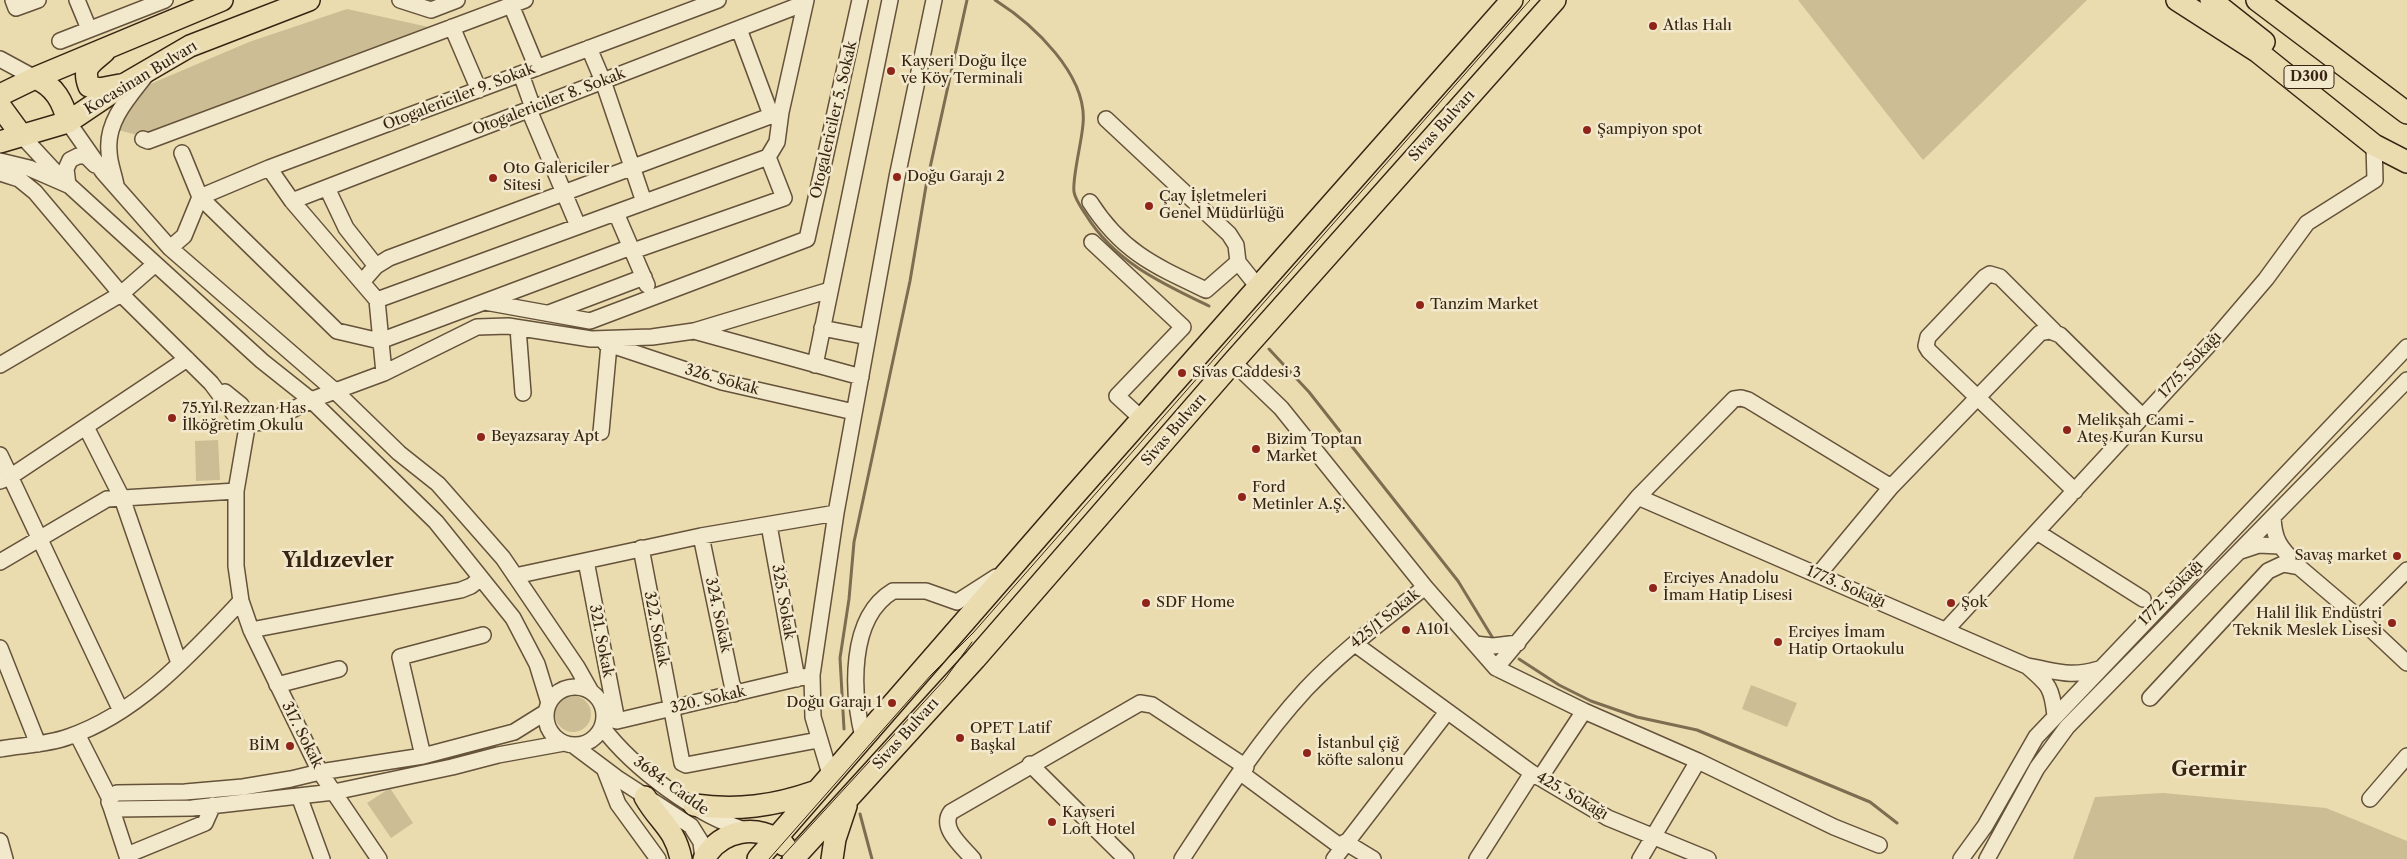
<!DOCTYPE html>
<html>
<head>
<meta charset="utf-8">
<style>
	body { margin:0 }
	canvas { display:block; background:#ebdcaf }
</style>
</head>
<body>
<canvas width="2407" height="859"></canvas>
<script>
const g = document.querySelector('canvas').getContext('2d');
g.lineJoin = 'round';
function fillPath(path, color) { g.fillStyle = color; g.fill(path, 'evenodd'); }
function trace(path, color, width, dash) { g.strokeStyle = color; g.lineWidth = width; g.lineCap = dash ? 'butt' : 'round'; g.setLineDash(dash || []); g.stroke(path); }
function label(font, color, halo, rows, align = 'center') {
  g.font = font + ' "Libre Caslon Text",serif'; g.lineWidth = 5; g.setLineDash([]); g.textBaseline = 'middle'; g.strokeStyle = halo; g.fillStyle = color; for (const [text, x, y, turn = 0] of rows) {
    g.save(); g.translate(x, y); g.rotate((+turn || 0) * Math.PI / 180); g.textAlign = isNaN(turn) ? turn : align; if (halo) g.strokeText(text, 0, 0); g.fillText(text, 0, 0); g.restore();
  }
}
fillPath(new Path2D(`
	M1798,0h289l-164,160z
	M347,9l86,19 -281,111 -45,-12 8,-28 134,-57z
	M218,440l2,40 -24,1 -1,-40z
	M1751,685l46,18 -10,24 -45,-18z
	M555 714a18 18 0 1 1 36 0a18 18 0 1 1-36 0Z
	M390,788l23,35 -22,15 -24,-35z
	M2163,793l163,15 81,33v18h-334l22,-62z`), '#ccbd94');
trace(new Path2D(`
	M995,0c38,24 93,75 88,124 -1,17 -11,54 -9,68 1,7 8,17 12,23 29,47 75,68 123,91
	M1269,349l40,43 149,189 36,59
	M1519,659l40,26 32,16 46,16 60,13 173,72 27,21
	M844,729l-4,-71 9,-59 5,-57 56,-261 16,-95 41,-186
	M860,814l12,45`), '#7e6d51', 3);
const minor = new Path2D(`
	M13,0l3,8 22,-8
	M77,0l12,29
	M400,0l31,10 26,-10
	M511,5l26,63
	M452,27l27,63
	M739,29l32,86
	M60,41l105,-41
	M589,48l14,33 41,121
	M0,59l35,19
	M521,74l12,34
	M529,110l49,116
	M1106,119l123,115 7,11 2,17
	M68,122l35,50 67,76 165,143 64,62 39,31 65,74 74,109 13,23
	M22,136l38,41 202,184 49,39 125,122 77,96 24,46 12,39
	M143,139l5,2 377,-141
	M182,153l18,44 137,134 43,10 251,-94
	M0,161l29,7 39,17 -2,-16 4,-9 8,-4h8l9,9
	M269,168l23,33 85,99
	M0,173l19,6 16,13 86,102 90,89 26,35
	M116,185c-2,-11 -7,-23 -7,-34 -3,-30 20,-54 37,-76
	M327,188l19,40 30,38
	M292,201l513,-198
	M1090,202c32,50 65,64 116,88l32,-28 20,25
	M616,213l31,72
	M1092,242l91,85 -66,69 25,23
	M170,248l14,-12 16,-39 69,-29 449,-168
	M633,251l151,-53 -16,-41
	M362,282l14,-16 13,-8 392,-146
	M377,300l391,-143 9,-15 4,-30 25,-112
	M377,300l7,73
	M485,302l105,19 217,-82 53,-239
	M549,313l95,-36
	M518,328l5,65
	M822,328l46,9
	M694,331l136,-41
	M2054,331l-54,-54 -10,-3 -5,3 -57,60 -2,9 3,5 146,140
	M605,343l117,39 132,30
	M0,365l121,-71 33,-29
	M815,365l75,-365
	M225,392l16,13 5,9
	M251,423l18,-1 42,-22 73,-27 93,-46 31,-1 83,13 61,-2 42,-6 167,46
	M86,427l36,71 57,165
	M247,427l-11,64v75l5,35 10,29 69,142 59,87
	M601,432l8,-87
	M0,455l121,256
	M0,481l10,-4 177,-118
	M1638,497l389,169c30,5 42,12 72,3
	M2273,517c1,26 9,32 26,50
	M769,525l28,154
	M2037,532l106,67
	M701,536l33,158
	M641,548l41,215 4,2 132,-25
	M2241,551l18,-6 20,1
	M586,561l31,160
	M0,562l107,-63 129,-8
	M1818,575l73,-88 149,-154 10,-2 10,4 83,82
	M515,576l186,-40 135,-23
	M1425,587l71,81 88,43 114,50 136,66 45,18
	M2359,618l48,-48
	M251,630l210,-40 10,-4 10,-8
	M1946,630l273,-296 47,-55 41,-56 68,-43 -1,-35
	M1355,644l177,129 76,45 100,41
	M1475,644l18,2 25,-3
	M0,648l38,96
	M2027,666c22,19 25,21 28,50
	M1496,668l142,-171 96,-98 7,-1 7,2 143,87
	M277,685l62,-16
	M546 716a29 29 0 1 1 58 0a29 29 0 1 1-58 0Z
	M2150,698l118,-127 15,-7 16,3 60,51 48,45
	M546,712l-32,20 -91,24 -103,16 -29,7 -48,8 -58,5 -68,1 -6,3 -2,6 2,5 5,2 76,-1 142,-16 118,-25 46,-12 66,-12
	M604,718l13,3 195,-46
	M602,727c32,42 95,89 146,104
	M77,734l33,65
	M863,737c-11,-44 -15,-119 30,-146h33l31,11 39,-25
	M573,745l44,33 74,48 10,16 2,17
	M0,749c22,-4 46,-4 68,-12 69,-23 124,-84 173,-136
	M423,756l-23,-99 83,-22
	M1030,764l96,95
	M604,768l14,36 40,55
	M1241,773l100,74
	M830,774l-17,-57 -1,-42 24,-162 61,-336 37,-177
	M1540,778l44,-67
	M299,796l23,63
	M2370,799l37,-43
	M111,807l17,52
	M0,841l5,18
	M1345,842l28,17
	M127,855l78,-32 8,-18
	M973,859c-10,-12 -34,-31 -22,-47l189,-109 12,2 94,62
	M1182,859c38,-58 77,-119 124,-170 36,-38 78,-69 119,-102l-144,-179 -48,-46
	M1334,859l113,-147
	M1477,859l55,-86
	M1640,859l58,-98
	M1961,859l24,-33 51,-89 371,-390
	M1987,859l50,-91 30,-41 340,-347`);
const highway = new Path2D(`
	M2177,0l81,52 116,93 33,17
	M2211,0l53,42
	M2257,0l150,113
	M104,52c-14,12 -22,15 -15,34l10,3 21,-4
	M35,78c20,8 28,24 33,44
	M0,95l35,-17 187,-78
	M0,106l22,30
	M0,142l68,-20 55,-37 67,-39 119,-46
	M645,797c14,25 30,31 36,62
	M694,805c43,6 80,1 120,-13
	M704,859c16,-29 55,-37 80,-14
	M758,859l314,-361 440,-498
	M793,859l182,-200 258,-297 322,-362
	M832,859l3,-20 11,-33`);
trace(minor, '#64523a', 18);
trace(highway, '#372413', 24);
trace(minor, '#f2e8cb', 15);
trace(highway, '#ebdcaf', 21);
trace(new Path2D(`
	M769,859l162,-184 42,-42 557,-633
	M780,859l165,-180 27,-37`), '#372413', 1);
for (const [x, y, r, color] of [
	[1653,26,5,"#8f2418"],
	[891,71,5,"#8f2418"],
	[1587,130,5,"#8f2418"],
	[897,177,5,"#8f2418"],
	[493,178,5,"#8f2418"],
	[1149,206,5,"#8f2418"],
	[1420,305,5,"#8f2418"],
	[1182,373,5,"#8f2418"],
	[172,418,5,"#8f2418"],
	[2067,430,5,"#8f2418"],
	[481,437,5,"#8f2418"],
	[1256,449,5,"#8f2418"],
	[1242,497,5,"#8f2418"],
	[2397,556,5,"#8f2418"],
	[1653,588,5,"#8f2418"],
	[1146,603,5,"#8f2418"],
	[1951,603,5,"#8f2418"],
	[2392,623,5,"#8f2418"],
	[1406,630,5,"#8f2418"],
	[1778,642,5,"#8f2418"],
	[892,703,5,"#8f2418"],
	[960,738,5,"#8f2418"],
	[290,746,5,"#8f2418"],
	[1307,753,5,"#8f2418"],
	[1052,822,5,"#8f2418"]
]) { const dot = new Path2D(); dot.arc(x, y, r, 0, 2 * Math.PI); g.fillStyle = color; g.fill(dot); trace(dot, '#f2e8cb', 2); }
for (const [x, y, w] of [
	[2309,77,50]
]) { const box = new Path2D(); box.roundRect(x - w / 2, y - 11.5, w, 23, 4); g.fillStyle = '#f2e8cb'; g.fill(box); trace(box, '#372413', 1); }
label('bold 14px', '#372413', null, [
	["D300",2309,77]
]);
label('15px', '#372413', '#f2e8cb', [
	["Atlas Halı",1663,26],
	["Kayseri Doğu İlçe",901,62],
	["ve Köy Terminali",901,79],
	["Şampiyon spot",1597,130],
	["Oto Galericiler",503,169],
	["Sitesi",503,186],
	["Doğu Garajı 2",907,177],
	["Çay İşletmeleri",1159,197],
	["Genel Müdürlüğü",1159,214],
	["Tanzim Market",1430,305],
	["Sivas Caddesi 3",1192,373],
	["75.Yıl Rezzan Has",182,409],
	["İlköğretim Okulu",182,426],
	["Melikşah Cami -",2077,421],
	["Ateş Kuran Kursu",2077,438],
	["Beyazsaray Apt",491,437],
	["Bizim Toptan",1266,440],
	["Market",1266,457],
	["Ford",1252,488],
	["Metinler A.Ş.",1252,505],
	["Savaş market",2387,556,"right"],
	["Erciyes Anadolu",1663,579],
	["İmam Hatip Lisesi",1663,596],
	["SDF Home",1156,603],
	["Şok",1961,603],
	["Halil İlik Endüstri",2382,614,"right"],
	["Teknik Meslek Lisesi",2382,631,"right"],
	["A101",1416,630],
	["Erciyes İmam",1788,633],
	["Hatip Ortaokulu",1788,650],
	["Doğu Garajı 1",882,703,"right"],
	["OPET Latif",970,729],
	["Başkal",970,746],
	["İstanbul çiğ",1317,744],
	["köfte salonu",1317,761],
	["BİM",280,746,"right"],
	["Kayseri",1062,813],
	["Loft Hotel",1062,830]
], 'left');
label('15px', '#372413', '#f2e8cb', [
	["Kocasinan Bulvarı",141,78,-31],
	["Otogalericiler 9. Sokak",459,97,-21],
	["Otogalericiler 8. Sokak",549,102,-21],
	["Otogalericiler 5. Sokak",834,120,-77],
	["Sivas Bulvarı",1442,126,-48],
	["1775. Sokağı",2190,365,-47],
	["326. Sokak",722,380,16],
	["Sivas Bulvarı",1174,430,-49],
	["1773. Sokağı",1846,587,23],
	["1772. Sokağı",2171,593,-46],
	["325. Sokak",783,602,80],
	["324. Sokak",718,615,78],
	["425/1 Sokak",1385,619,-39],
	["322. Sokak",656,629,79],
	["321. Sokak",601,641,79],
	["320. Sokak",708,700,-13],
	["Sivas Bulvarı",906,734,-48],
	["317. Sokak",302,735,63],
	["3684. Cadde",671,786,36],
	["425. Sokağı",1572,796,30]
]);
label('bold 20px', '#372413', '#f2e8cb', [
	["Yıldızevler",338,561],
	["Germir",2209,770]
]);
</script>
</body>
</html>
